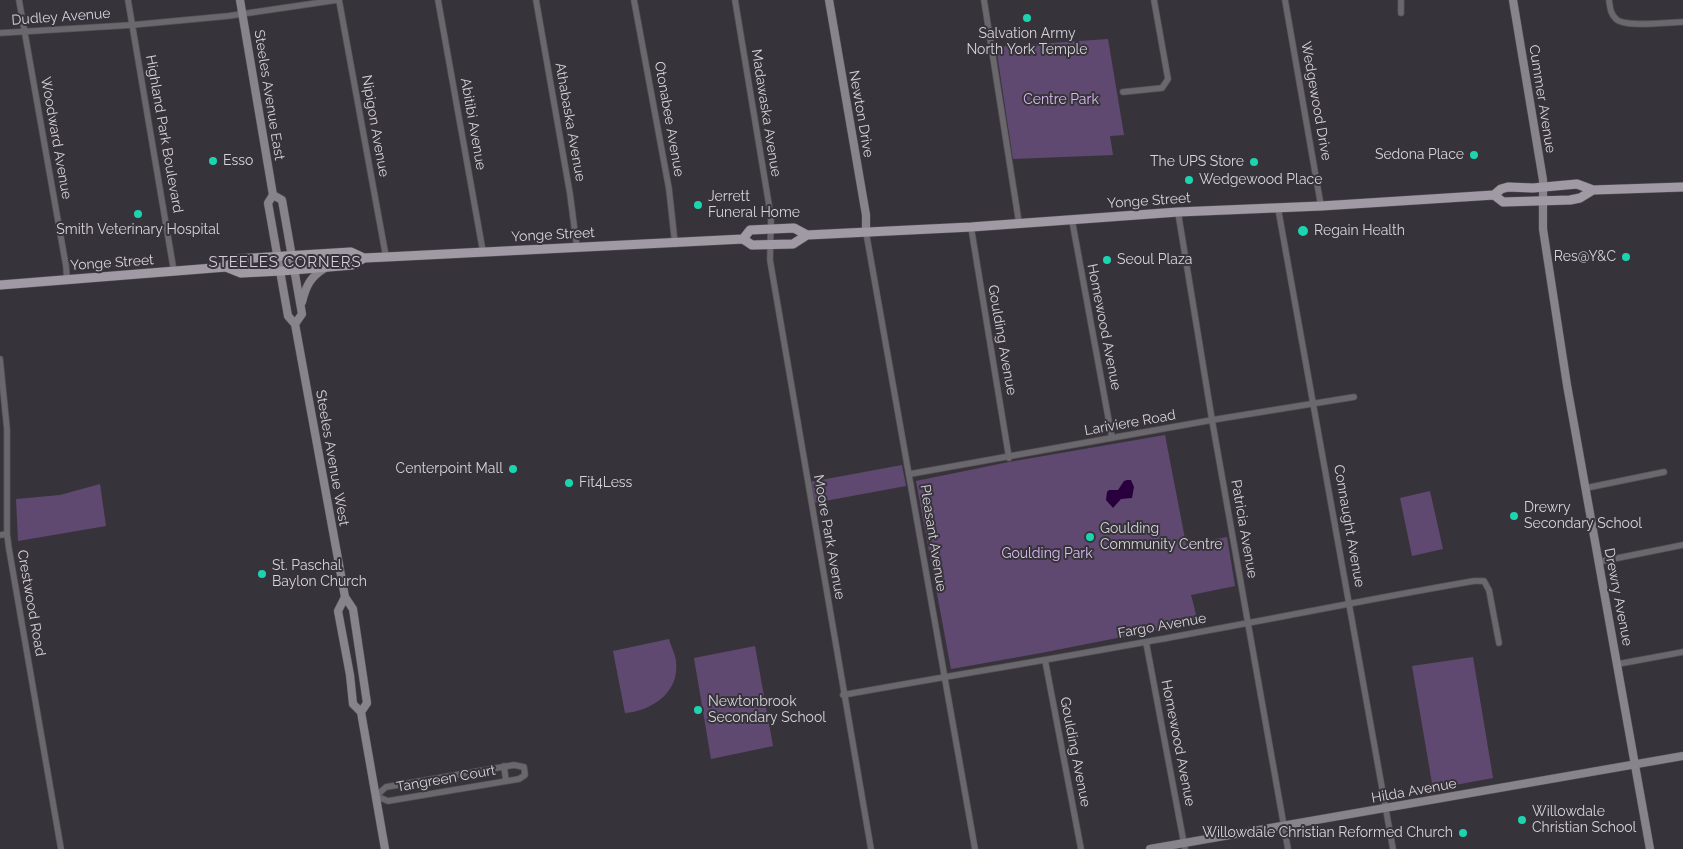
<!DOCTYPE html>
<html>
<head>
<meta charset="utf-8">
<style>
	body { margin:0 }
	canvas { display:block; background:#37333b }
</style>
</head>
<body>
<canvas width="1683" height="849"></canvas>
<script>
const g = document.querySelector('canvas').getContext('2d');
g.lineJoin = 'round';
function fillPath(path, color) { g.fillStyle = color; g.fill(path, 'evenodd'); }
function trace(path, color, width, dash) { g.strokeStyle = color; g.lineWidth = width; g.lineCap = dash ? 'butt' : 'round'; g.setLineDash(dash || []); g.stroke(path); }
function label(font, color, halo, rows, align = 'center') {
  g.font = font + ' Raleway,sans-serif'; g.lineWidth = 4; g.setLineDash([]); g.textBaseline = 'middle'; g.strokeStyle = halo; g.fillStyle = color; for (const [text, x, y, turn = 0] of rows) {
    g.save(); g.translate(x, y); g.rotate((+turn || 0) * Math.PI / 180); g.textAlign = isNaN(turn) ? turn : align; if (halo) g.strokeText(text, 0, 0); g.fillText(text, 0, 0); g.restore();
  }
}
fillPath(new Path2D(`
	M1108,39l16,96 -14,1 3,19 -100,4 -17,-112z
	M1165,435l21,109 41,-7 8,49 -44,9 7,27 -157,31 -90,16 -35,-188 93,-19z
	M902,465l4,21 -92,17 -4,-21z
	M100,484l6,42 -88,15 -2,-42 44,-4z
	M1430,491l13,58 -31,7 -12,-58z
	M669,639c2,7 6,15 7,22 4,31 -24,50 -51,52l-12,-62z
	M755,646l18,100 -62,13 -17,-101z
	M1473,657l20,121 -60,11 -21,-123z`), '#604970');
fillPath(new Path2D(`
	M1127,480h4l3,7 -2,11 -11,1 -8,9 -7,-8 1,-8 2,-2h9l6,-9z`), '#29003e');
const street = new Path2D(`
	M19,0l47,266 1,14
	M128,0l46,272
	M339,0l47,257
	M438,0l45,252
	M536,0l34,194 7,54
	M634,0l35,189 6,55
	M735,0l36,217 -1,43 101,589
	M984,0l35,223
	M1285,0l36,206
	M1401,0v13
	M1609,0c1,7 1,13 7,19 9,9 53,3 67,3
	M0,33l132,-8 96,-9 109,-16
	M1123,92l39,-4 6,-9 -14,-79
	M1278,208l115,641
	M1178,212l34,208 76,429
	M1072,220l40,218
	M971,227l38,231
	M866,232l109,617
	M0,359l7,70v105l2,15 52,300
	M910,474l302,-54 142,-23
	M1586,488l78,-16
	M0,535l7,-1
	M1598,562l85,-17
	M1146,642l39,207
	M1045,660l36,189
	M1618,664l65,-12
	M843,695c117,-21 235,-40 351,-62 94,-17 186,-36 280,-52h10l5,9 10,53
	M514,765l10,2 1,8 -6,4 -131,22 -12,-5 10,-9z
	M504,766l2,15`);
const secondary = new Path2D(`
	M240,0l33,195 -5,8 20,113 7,8 50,273 8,12 14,94 -6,9
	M829,0l37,215v17
	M1513,0l30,180v49l24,156 83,464
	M273,195l9,5 20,114 -7,10
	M302,302c4,-16 8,-25 23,-34
	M345,597l-7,14 12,64 3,29 8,8 24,137
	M1150,849l533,-93`);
const primary = new Path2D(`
	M1494,195l9,7 67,-2 10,-2 13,-8
	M743,239l7,-9 44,-2 13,7
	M226,267l11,-8 114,-7 13,6
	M0,285l226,-18 15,6 40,-2 71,-6 12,-7 22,-1 357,-18 9,6 41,-1 14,-9 164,-8 207,-15 143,-6 173,-11 7,-6 7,-2 25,1 44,-4 16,6 90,-3`);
trace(street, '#545057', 7);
trace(secondary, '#545057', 9);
trace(primary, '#545057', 10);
trace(street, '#6a686c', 5.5);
trace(secondary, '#88848b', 8);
trace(primary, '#9f9aa3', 9);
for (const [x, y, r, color] of [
	[1027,18,5,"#1bd5b1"],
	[1474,155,5,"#1bd5b1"],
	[213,161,5,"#1bd5b1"],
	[1254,162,5,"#1bd5b1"],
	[1189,180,5,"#1bd5b1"],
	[698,205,5,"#1bd5b1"],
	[138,214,5,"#1bd5b1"],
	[1303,231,6,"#1bd5b1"],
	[1626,257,5,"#1bd5b1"],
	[1107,260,5,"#1bd5b1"],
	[513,469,5,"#1bd5b1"],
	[569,483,5,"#1bd5b1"],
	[1514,516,5,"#1bd5b1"],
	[1090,537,5,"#1bd5b1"],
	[262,574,5,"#1bd5b1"],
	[698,710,5,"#1bd5b1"],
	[1522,820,5,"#1bd5b1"],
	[1463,833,5,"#1bd5b1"]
]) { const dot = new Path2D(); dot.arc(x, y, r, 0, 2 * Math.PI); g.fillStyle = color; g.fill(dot); trace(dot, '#37333b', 2); }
label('14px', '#d6d3d9', '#37333b', [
	["Dudley Avenue",61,17,-4],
	["Steeles Avenue East",269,95,81],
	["Cummer Avenue",1542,99,81],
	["Wedgewood Drive",1316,101,80],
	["Madawaska Avenue",766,113,81],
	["Newton Drive",861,114,80],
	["Otonabee Avenue",669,119,80],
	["Athabaska Avenue",570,122,80],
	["Abitibi Avenue",473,124,80],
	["Nipigon Avenue",375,126,80],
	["Highland Park Boulevard",164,134,80],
	["Woodward Avenue",56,138,80],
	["Yonge Street",1149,201,-4],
	["Yonge Street",553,235,-3],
	["Yonge Street",112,263,-4],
	["Homewood Avenue",1104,327,79],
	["Goulding Avenue",1002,340,80],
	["Lariviere Road",1130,423,-10],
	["Steeles Avenue West",332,458,80],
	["Connaught Avenue",1349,526,80],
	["Patricia Avenue",1244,529,80],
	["Moore Park Avenue",829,537,80],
	["Pleasant Avenue",933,538,81],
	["Drewry Avenue",1618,597,79],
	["Crestwood Road",31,603,80],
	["Fargo Avenue",1162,626,-10],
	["Homewood Avenue",1178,743,79],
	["Goulding Avenue",1075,752,79],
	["Tangreen Court",446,779,-10],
	["Hilda Avenue",1414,791,-10]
]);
label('14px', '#d6d3d9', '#37333b', [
	["Salvation Army",1027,34,"center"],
	["North York Temple",1027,50,"center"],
	["Sedona Place",1464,155,"right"],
	["Esso",223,161],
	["The UPS Store",1244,162,"right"],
	["Wedgewood Place",1199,180],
	["Jerrett",708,197],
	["Funeral Home",708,213],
	["Smith Veterinary Hospital",138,230,"center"],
	["Regain Health",1314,231],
	["Res@Y&C",1616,257,"right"],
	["Seoul Plaza",1117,260],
	["Centerpoint Mall",503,469,"right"],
	["Fit4Less",579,483],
	["Drewry",1524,508],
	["Secondary School",1524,524],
	["Goulding",1100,529],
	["Community Centre",1100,545],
	["St. Paschal",272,566],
	["Baylon Church",272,582],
	["Newtonbrook",708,702],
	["Secondary School",708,718],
	["Willowdale",1532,812],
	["Christian School",1532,828],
	["Willowdale Christian Reformed Church",1453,833,"right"]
], 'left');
label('14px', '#dbbbf5', '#37333b', [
	["Centre Park",1061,100],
	["Goulding Park",1047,554]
]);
g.letterSpacing = '1px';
label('15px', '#d2ccd7', '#37333b', [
	["STEELES CORNERS",285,262]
]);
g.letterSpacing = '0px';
</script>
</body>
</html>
